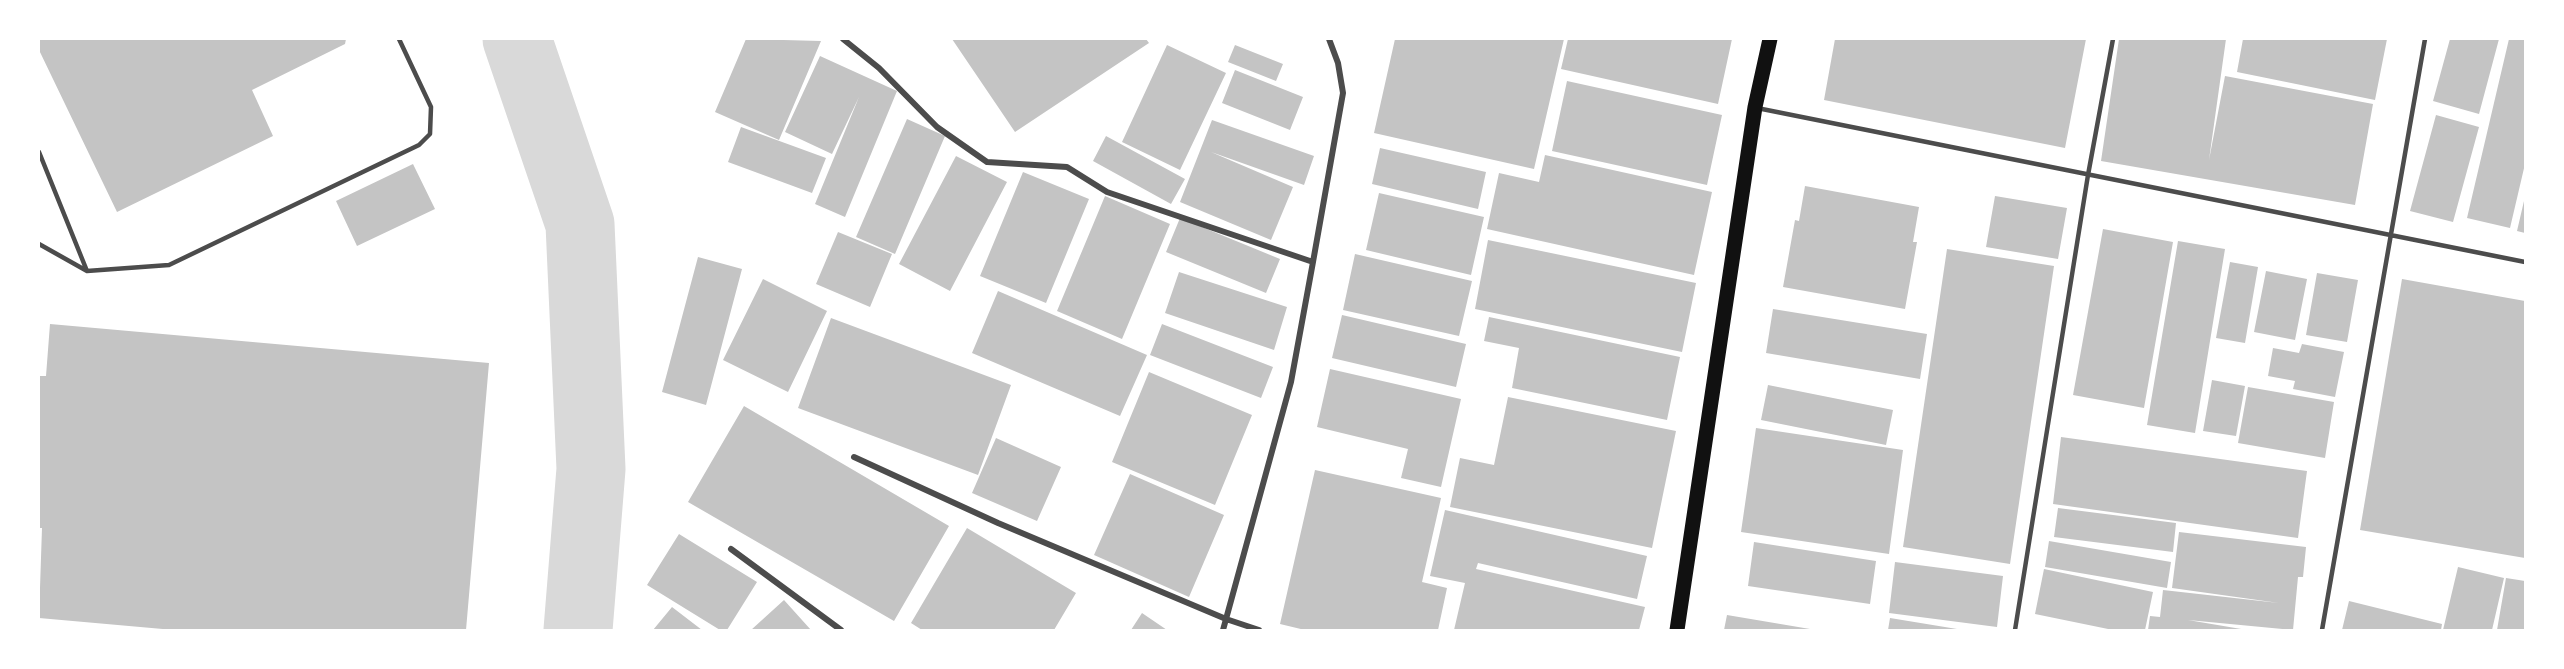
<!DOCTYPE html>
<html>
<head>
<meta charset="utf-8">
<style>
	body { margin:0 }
	#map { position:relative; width:2564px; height:669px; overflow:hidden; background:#fff; font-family:"Exo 2",sans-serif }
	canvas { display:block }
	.frame { position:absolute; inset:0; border:40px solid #fff; pointer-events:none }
</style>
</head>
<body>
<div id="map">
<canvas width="2564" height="669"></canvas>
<div class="frame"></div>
</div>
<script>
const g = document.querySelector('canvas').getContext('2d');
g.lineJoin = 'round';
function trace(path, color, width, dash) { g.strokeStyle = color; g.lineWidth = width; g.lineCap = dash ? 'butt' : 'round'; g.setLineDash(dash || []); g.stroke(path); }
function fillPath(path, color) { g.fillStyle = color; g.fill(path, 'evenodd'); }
trace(new Path2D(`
	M517,39l63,185 11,245 -13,161`), '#d9d9d9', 69);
fillPath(new Path2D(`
	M39,39h307l-1,5 -93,46 21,46 -156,76 -78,-162z
	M746,39l75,2 -42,99 -64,-28z
	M952,39h194l3,4 -134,89z
	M1395,39h169l-30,130 -160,-36z
	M1568,39h164l-14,65 -157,-35z
	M1835,39h251l-21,109 -241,-48z
	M2119,39h107l-17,121 16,-84 148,28 -18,101 -254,-44z
	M2243,39h144l-12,61 -138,-28z
	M2450,39h49l-20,75 -46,-13z
	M2509,39h16v125l-15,64 -43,-10z
	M1167,45l59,28 -46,97 -58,-28z
	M1235,45l48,19 -7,17 -48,-19z
	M820,56l77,35 -52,126 -30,-13 44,-107 -27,57 -47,-22z
	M1235,70l68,27 -13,33 -68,-27z
	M1567,81l155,34 -15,70 -155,-34z
	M2436,115l43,12 -26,95 -43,-11z
	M907,119l38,17 -50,118 -39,-17z
	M1212,120l102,36 -10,29 -93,-33 82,35 -22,53 -91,-38z
	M741,127l85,31 -14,35 -84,-31z
	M1106,136l79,43 -14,25 -78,-43z
	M1380,148l106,24 -8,37 -106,-25z
	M1545,155l167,37 -18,83 -207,-46 12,-56 40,9z
	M956,156l51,26 -57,109 -51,-27z
	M413,164l22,45 -78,37 -21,-45z
	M1023,172l66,27 -43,104 -66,-27z
	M1805,186l114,21 -6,35h4l-12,67 -122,-22 12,-67 4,1z
	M1379,193l105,24 -13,58 -105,-25z
	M1105,196l65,28 -48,115 -65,-28z
	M1995,196l72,12 -9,51 -72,-12z
	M2524,201h1v32l-8,-2z
	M1180,218l100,41 -14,34 -100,-41z
	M2103,229l70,13 -29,166 -71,-13z
	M838,232l54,22 -22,53 -54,-23z
	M1488,240l208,43 -14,69 -207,-43z
	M2178,241l47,8 -30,184 -48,-8z
	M1947,249l107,17 -44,298 -107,-17z
	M1355,254l117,27 -13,55 -116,-26z
	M698,257l44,12 -36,136 -44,-13z
	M2230,262l28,5 -13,76 -29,-5z
	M2266,271l41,8 -12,61 -41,-8z
	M1179,272l108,35 -13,43 -109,-37z
	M2317,273l41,7 -11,62 -41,-7z
	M763,279l64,32 -39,81 -65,-32z
	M2402,279l123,22v257l-165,-28z
	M998,291l149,64 -27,61 -148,-63z
	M1773,309l154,25 -7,45 -154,-26z
	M1342,315l124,29 -10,43 -124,-29z
	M1489,317l191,40 -13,63 -155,-32 7,-40 -35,-7z
	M831,318l180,67 -33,90 -180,-67z
	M50,324l439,39 -23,267h-292l-135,-12 3,-90h-3v-152h7z
	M1162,324l111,43 -12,31 -111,-43z
	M2302,344l42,8 -9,45 -42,-8 2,-8 -27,-5 5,-28 26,5z
	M1330,369l131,30 -20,88 -40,-9 7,-29 -91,-22z
	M1149,372l103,43 -37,90 -103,-43z
	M2212,380l33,6 -9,50 -33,-5z
	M1768,385l125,25 -7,35 -125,-25z
	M2248,387l86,15 -9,56 -87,-15z
	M1508,397l168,34 -24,117 -202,-41 10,-49 34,7z
	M744,406l205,120 -55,95 -206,-119z
	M1756,428l147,22 -14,104 -148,-22z
	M2061,437l246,34 -9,67 -245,-34z
	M996,438l65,29 -24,54 -65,-28z
	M1315,470l126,28 -19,84 25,6 -9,42h-133l-25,-6z
	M1130,474l94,41 -35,82 -95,-42z
	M2058,508l118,15 -3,29 -119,-15z
	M1445,510l202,46 -10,43 -159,-36 -2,6 169,38 -6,23h-185l11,-47 -35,-7z
	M967,528l109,65 -22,37h-132l-11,-7z
	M2179,532l127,15 -3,30h-5l-5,53 -105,-10 59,10h-99l2,-14 10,1 3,-27 116,13 -107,-15z
	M679,534l78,48 -30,48h-7l-73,-45z
	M2049,541l122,21 -4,26 -122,-21z
	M1754,542l122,19 -6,43 -122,-18z
	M1895,562l108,14 -6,51 -108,-14z
	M2458,567l46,11 -12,52h-49z
	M2044,569l109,23 -8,38h-32l-78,-16z
	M2506,578l19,3v49h-28z
	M784,600l27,30h-60z
	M2349,601l93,23 -1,6h-99z
	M672,607l30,23h-49z
	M1142,613l25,17h-36z
	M1727,615l83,14v1h-86z
	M1890,618l67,11 -1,1h-68z`), '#c4c4c4');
trace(new Path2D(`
	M1757,108l768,154
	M39,152l48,119
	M39,244l48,27 82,-6 250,-120 11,-11 1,-27 -32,-68
	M2015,630l73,-455 25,-136
	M2322,630l103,-591`), '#4c4c4c', 4.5);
trace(new Path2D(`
	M843,39l36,29 58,59 50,35 80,5 40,25 206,70
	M854,457l144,66 228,96 33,11
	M731,549l110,81
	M1223,630l68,-248 22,-120 30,-169 -5,-30 -9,-24`), '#4c4c4c', 6);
trace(new Path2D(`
	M1677,630l78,-523 15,-68`), '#111', 15);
</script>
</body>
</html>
